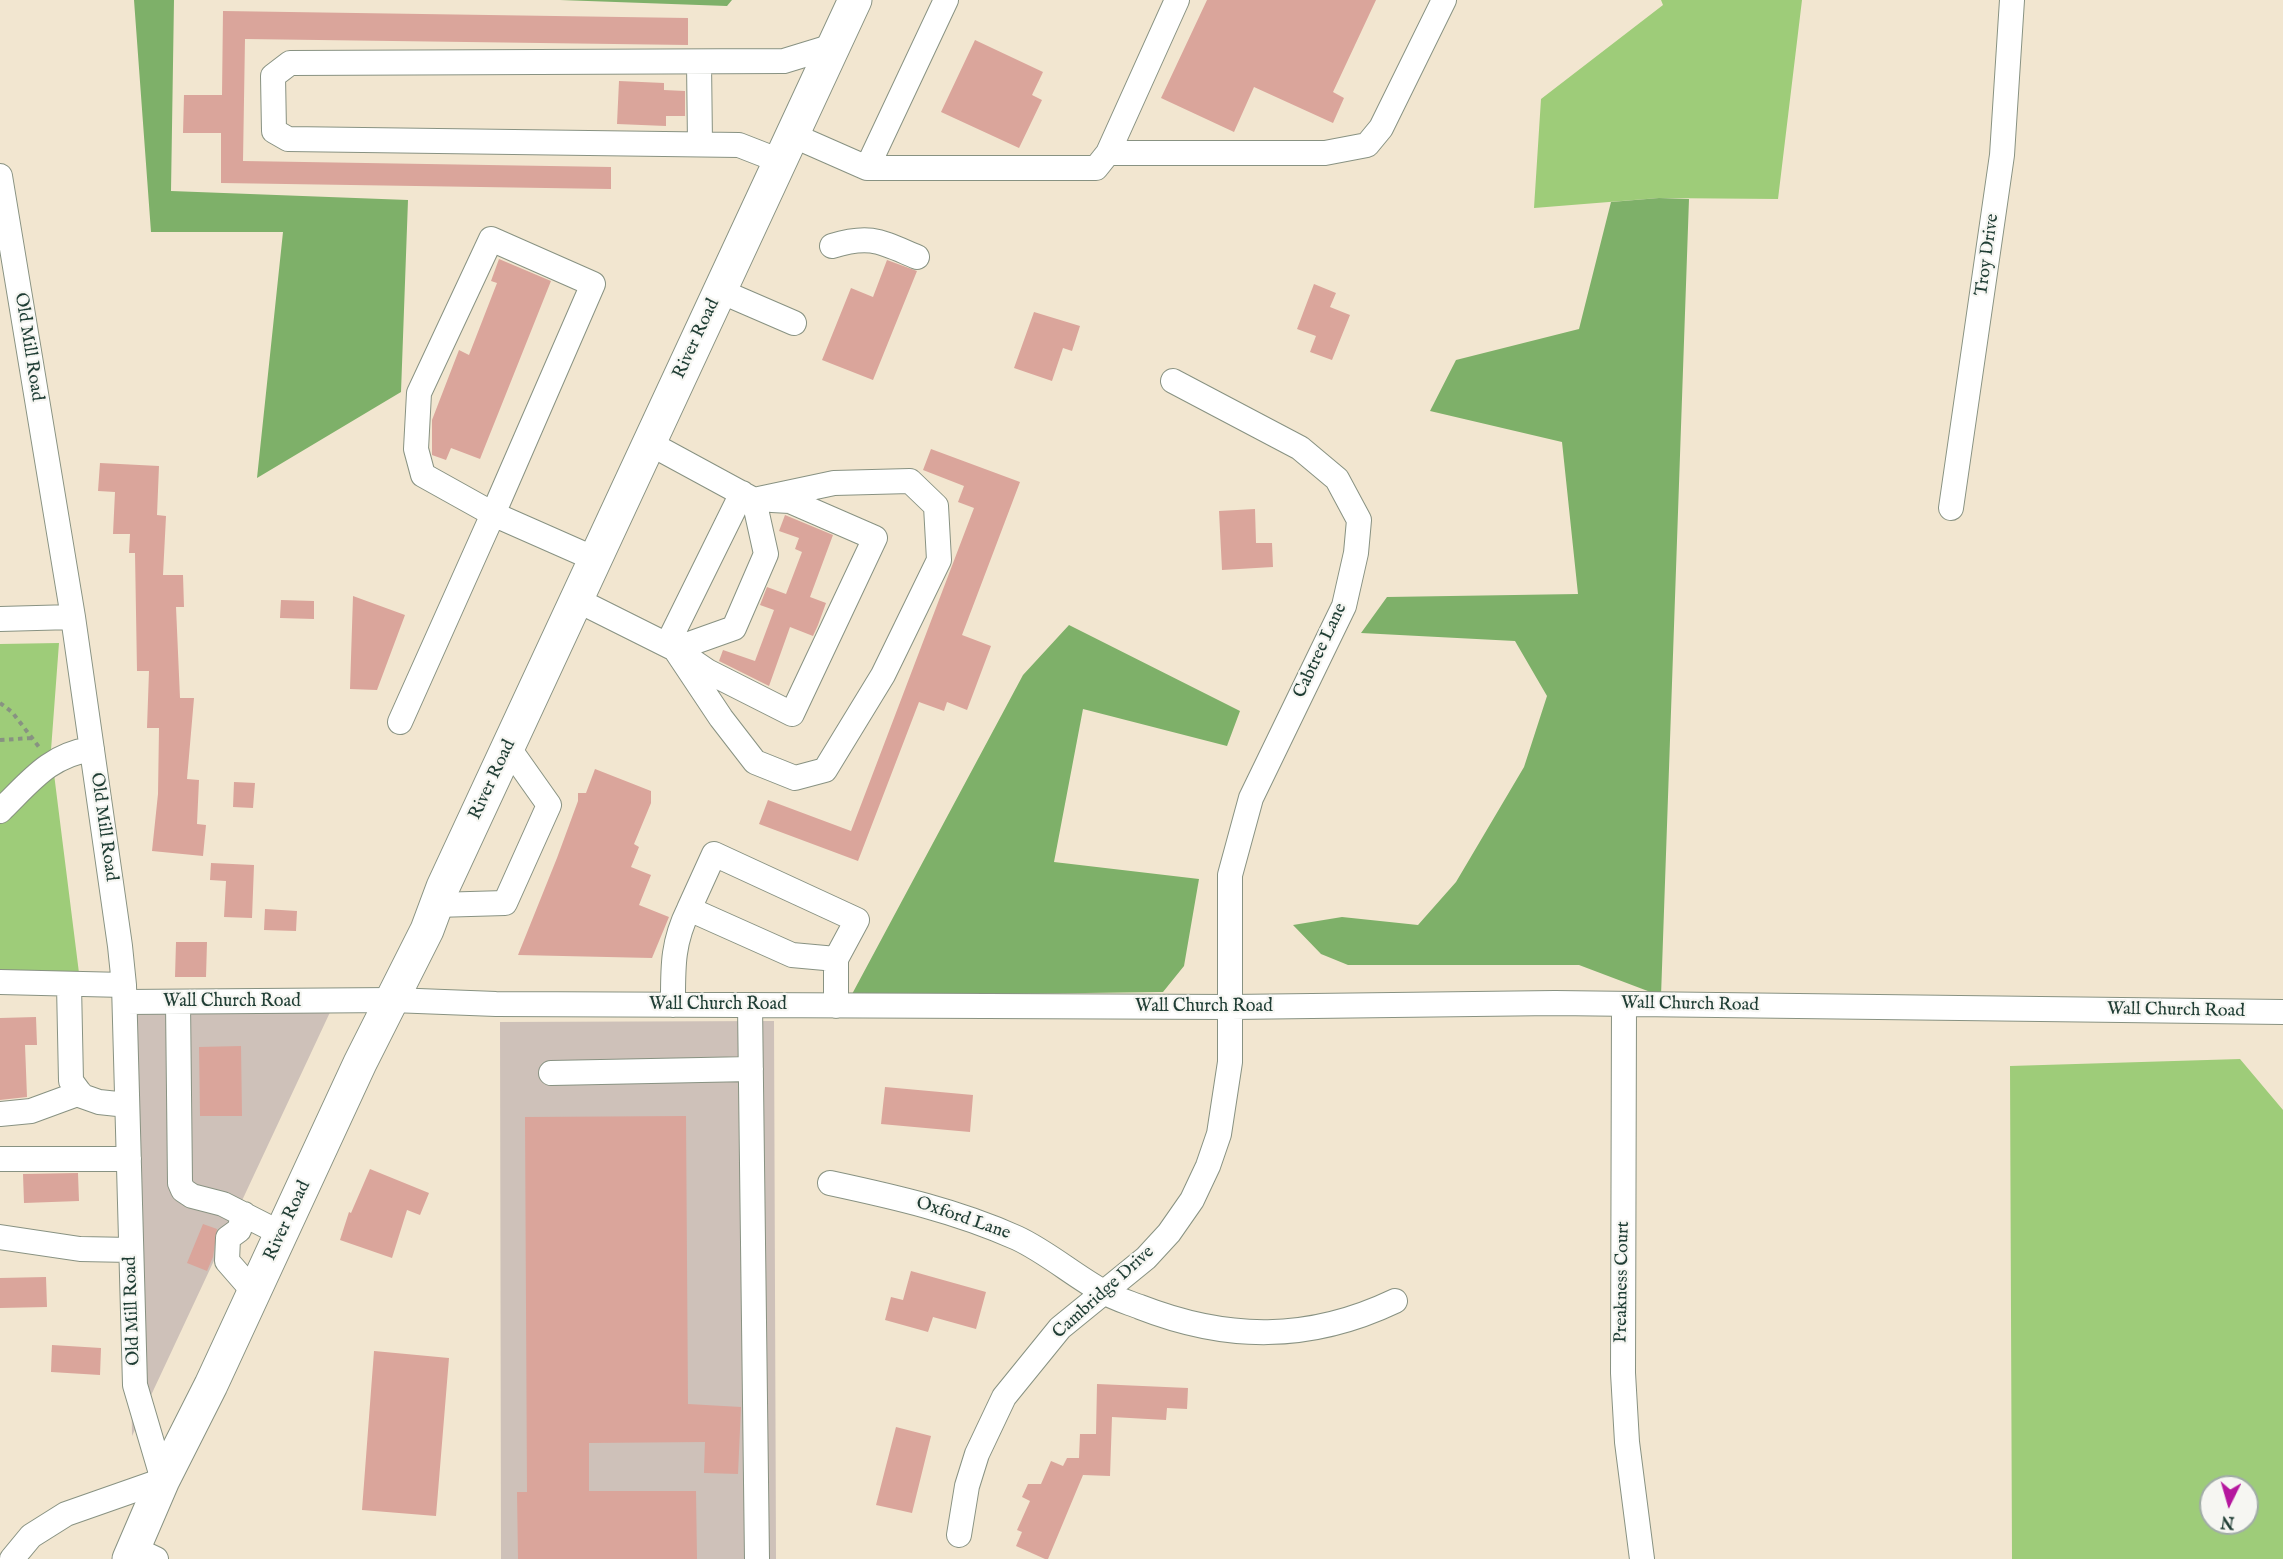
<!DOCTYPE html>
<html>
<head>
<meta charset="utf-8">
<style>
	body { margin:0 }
	#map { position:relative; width:2283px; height:1559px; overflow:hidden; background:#f2e6d0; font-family:"IM FELL English",serif }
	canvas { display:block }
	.north { position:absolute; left:2199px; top:1475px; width:60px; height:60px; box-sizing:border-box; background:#f6f6f2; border:2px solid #a0aca6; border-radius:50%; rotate:185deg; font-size:16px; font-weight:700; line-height:24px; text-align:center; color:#1f3d34 }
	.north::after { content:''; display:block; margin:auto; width:21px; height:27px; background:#b5179e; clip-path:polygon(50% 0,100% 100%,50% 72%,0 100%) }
</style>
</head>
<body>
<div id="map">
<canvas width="2283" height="1559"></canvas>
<div class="north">N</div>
</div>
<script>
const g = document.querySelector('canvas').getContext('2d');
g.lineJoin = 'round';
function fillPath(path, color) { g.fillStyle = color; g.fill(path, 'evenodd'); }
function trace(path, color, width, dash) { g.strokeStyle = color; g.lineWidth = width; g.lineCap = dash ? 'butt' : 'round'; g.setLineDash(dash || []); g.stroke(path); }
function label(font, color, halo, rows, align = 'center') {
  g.font = font + ' "IM FELL English",serif'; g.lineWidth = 4.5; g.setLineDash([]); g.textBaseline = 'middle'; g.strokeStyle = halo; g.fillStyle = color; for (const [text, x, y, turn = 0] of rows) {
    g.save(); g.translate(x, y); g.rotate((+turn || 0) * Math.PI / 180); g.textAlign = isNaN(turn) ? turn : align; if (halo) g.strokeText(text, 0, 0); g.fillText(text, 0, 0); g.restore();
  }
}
fillPath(new Path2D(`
	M122,992l217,1 -207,443 -1,-66z
	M774,1021l2,538h-275l-1,-537z`), '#cec1b9');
fillPath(new Path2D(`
	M1661,0h141l-24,199 -119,-1 -125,10 7,-109 122,-94z
	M59,643l-8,107 28,223h-79v-329z
	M2240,1059l43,51v449h-271l-2,-493zM2211,1487h36v36h-36z`), '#9ecc79');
fillPath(new Path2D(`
	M134,0h40l-3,191 237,9 -7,192 -144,86 26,-246h-132z
	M560,0h172l-5,6z
	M1659,198l30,1 -28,797 -82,-31h-231l-27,-11 -28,-29 49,-8 76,8 38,-43 68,-115 23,-71 -32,-55 -154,-8 26,-36 191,-3 -16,-152 -132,-31 26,-51 123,-31 32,-127z
	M1069,625l171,86 -13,35 -144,-37 -29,153 145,17 -15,87 -21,26 -312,4 172,-321z`), '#7eb069');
fillPath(new Path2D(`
	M1207,0h169l-43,92 11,6 -11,25 -79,-36 -20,45 -73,-34z
	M223,11l465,7v27l-443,-6 -2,122 368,6v22l-390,-6v-50h-38l1,-38h38z
	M975,40l68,32 -11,23 10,5 -23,48 -78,-36z
	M619,81l45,2v7l21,1v25h-19v10l-49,-2z
	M499,259l52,22 -71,178 -29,-11 -5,12 -14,-5v-35l27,-70 10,5 28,-72 -6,-2z
	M887,260l30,11 -44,109 -51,-20 29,-72 22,9z
	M1314,284l22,9 -6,14 20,8 -18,45 -22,-8 6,-16 -19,-7z
	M1034,312l46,14 -8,25 -9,-3 -11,33 -38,-13z
	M931,449l89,33 -58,153 29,11 -24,64 -20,-8 -3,9 -25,-9 -61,159 -99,-37 9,-24 83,31 123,-323 -16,-6 6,-16 -41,-16z
	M100,463l59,3 -2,49 9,1 -3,59h20l1,32h-8l4,91h14l-7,81 12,1 -2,44 9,1 -3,31 -51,-5 6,-57 1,-66h-12l2,-57h-12l-2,-118h-6l1,-19h-17l2,-42 -17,-1z
	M1255,509l1,34h16l1,24 -51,3 -3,-59z
	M785,515l48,20 -23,62 16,6 -8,22 -5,11 -23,-9 -21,59 -50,-25 4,-11 32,11 19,-51 -14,-5 7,-18 19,7 16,-42 -7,-3 4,-11 -20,-7z
	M353,596l52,19 -28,75 -27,-1z
	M281,600l33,1v18l-34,-1z
	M595,769l56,22v12l-17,41 5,3 -8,20 20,8 -12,30 30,12 -17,41 -134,-3 39,-97 21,-57v-8h8z
	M234,782l21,1 -2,25 -20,-1z
	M211,863l43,2 -2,53 -28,-1 2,-36 -16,-1z
	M265,909l32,2 -1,20 -32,-1z
	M176,942h31l-1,35h-31z
	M36,1017l1,28h-12l2,52 -27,3v-82z
	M241,1046l1,70h-42l-1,-69z
	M885,1087l88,8 -3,37 -89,-8z
	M686,1116l2,288 53,3 -3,67 -34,-1 1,-31 -116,1v48h107l1,68h-179l-1,-67h10l-2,-375z
	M370,1169l59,24 -9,22 -13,-5 -15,48 -52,-18 9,-28 2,1z
	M78,1173l1,28 -55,2 -1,-29z
	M203,1224l14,5 -4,28 -6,14 -20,-8z
	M911,1271l75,21 -10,37 -43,-12 -5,15 -43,-12 6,-23 12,3z
	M46,1277l1,30 -47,1v-30z
	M52,1345l49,3 -1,27 -49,-3z
	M374,1351l75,7 -13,158 -74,-6z
	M1097,1384l91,4 -1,21 -20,-1 -1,12 -54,-3 -2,59 -27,-1 -35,84h-3l-29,-13 6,-14 -5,-2 13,-29 -8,-4 6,-13h13l10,-23 12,5 4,-8h12l1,-24h16z
	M896,1427l35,9 -19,77 -36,-8z`), '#daa59b');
const minor = new Path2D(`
	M699,63l1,80
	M792,135l75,33h229l12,-15 69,-153
	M1108,153h217l42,-8 14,-17 63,-128
	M780,161l-41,-16 -451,-6 -14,-8 -1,-55 17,-13 494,-2 49,-15
	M867,168l79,-168
	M0,176l73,441 47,329 4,39 11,400 28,95 -97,34 -35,22 -19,23
	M832,246c39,-12 49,-4 85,11
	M720,291l74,32
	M1951,508l51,-353 10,-155
	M577,600l98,49 59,-21 32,-74 -12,-54 -105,-57
	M0,619l73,-2
	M667,645l75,-152
	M675,649l46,69 34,44 40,16 30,-8 58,-95 56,-115 -3,-54 -26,-25 -76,2 -80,17
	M685,656l22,15 85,43 83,-176 -85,-37 -18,-1
	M400,722l93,-208 -70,-39 -7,-26 3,-56 72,-154 102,45 -100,230 102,45
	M0,811c30,-29 49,-56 92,-62
	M436,905l69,-2 44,-98 -41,-58
	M0,982l124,3
	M69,985l2,96 11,15 17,6 28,3
	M125,1002l267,-2 104,4 735,3 324,-4 728,9
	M178,1003l2,180 3,7 9,6 31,8 59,30
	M1624,1004l-1,369 4,69 15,117
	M673,1005c0,-37 -1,-62 16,-96
	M750,1005l7,554
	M836,1006v-47l-44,-4 -103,-46 25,-55 143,66 -21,39
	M551,1073l200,-4
	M0,1114l31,-3 49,-18
	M0,1159h129
	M830,1183c65,14 127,28 187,55 30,14 56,37 85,53 11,7 25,11 38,16 87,34 169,35 255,-6
	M244,1214l-5,16 -11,8 -1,23 27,31
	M0,1237l80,12 51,1
	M959,1535l8,-49 10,-32 27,-57 56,-69 86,-70 23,-25 23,-33 16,-34 11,-32 11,-72v-187l21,-77 93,-192 12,-53 3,-33 -22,-41 -37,-31 -127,-67
	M133,1548l23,11`);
const highway = new Path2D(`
	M129,1559l34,-79 48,-95 149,-322 67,-133 16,-43 412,-887`);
trace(minor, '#889282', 26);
trace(highway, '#889282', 35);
trace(new Path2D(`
	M0,703l12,9 27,35
	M0,740l32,-2`), '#889282', 4, [4.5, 4.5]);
trace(minor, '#fff', 24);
trace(highway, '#fff', 33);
label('18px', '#1f3d34', '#f6f6f2', [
	["Troy Drive",1988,255,-82],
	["River Road",697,339,-65],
	["Old Mill Road",28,347,81],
	["Cabtree Lane",1321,651,-65],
	["River Road",493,780,-65],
	["Old Mill Road",103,827,82],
	["Wall Church Road",232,1002],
	["Wall Church Road",718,1005],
	["Wall Church Road",1690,1005,1],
	["Wall Church Road",1204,1007],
	["Wall Church Road",2176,1011,1],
	["Oxford Lane",963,1219,19],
	["River Road",288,1221,-65],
	["Preakness Court",1623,1282,-89],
	["Cambridge Drive",1104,1293,-42],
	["Old Mill Road",133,1311,-92]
]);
</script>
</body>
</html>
